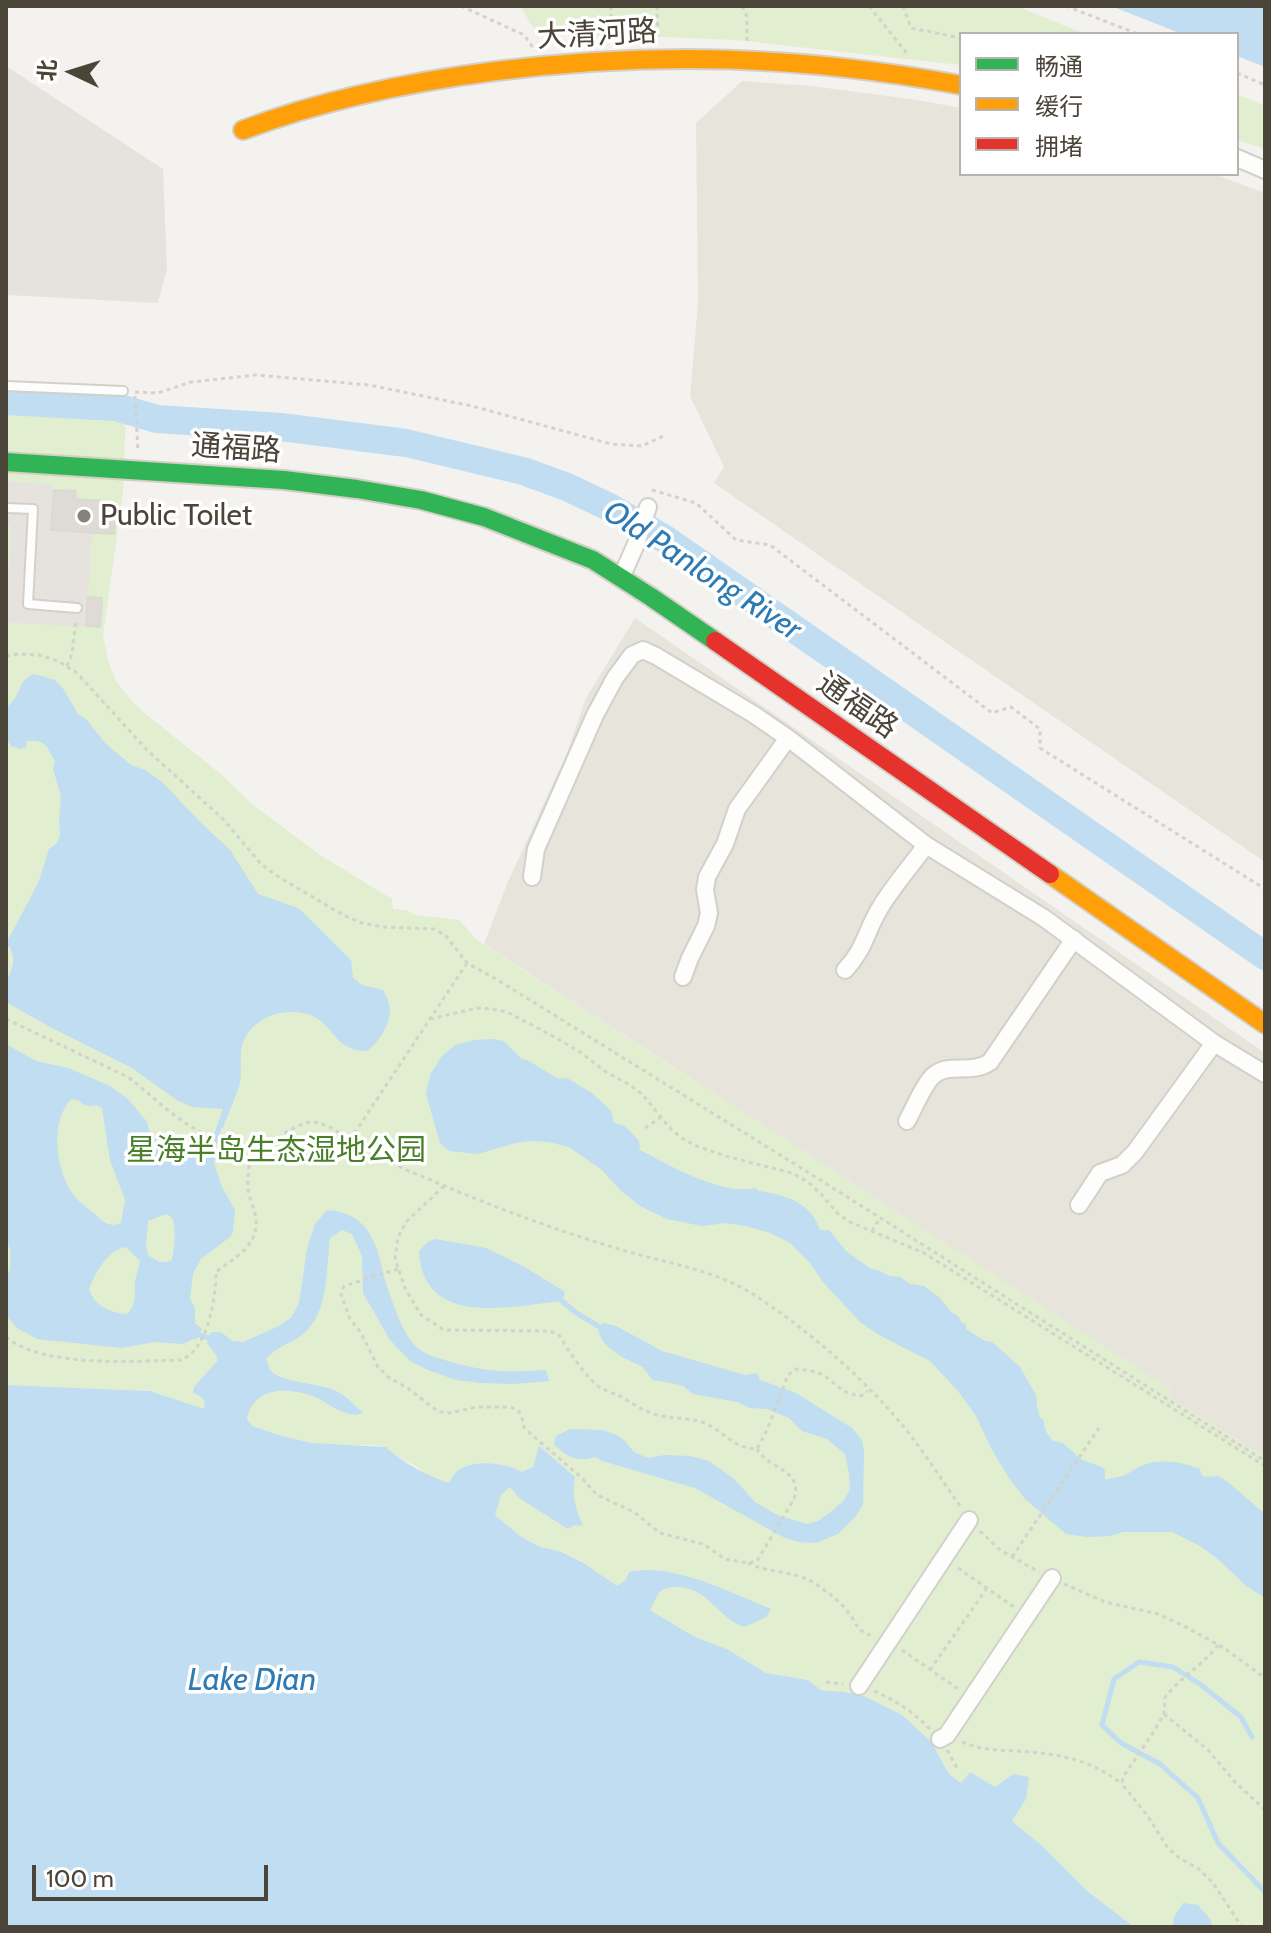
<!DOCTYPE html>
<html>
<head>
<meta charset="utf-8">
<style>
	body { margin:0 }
	#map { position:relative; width:1271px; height:1933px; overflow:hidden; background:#f4f2ee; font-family:Cabin,"Noto Sans SC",sans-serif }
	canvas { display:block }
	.frame { position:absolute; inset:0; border:8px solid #4b4439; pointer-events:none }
	.legend { position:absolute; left:959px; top:32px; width:280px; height:144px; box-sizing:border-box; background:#fff; border:2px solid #b7b4b0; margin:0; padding:10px 14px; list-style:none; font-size:24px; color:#4b4439 }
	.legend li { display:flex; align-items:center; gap:16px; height:40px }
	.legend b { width:40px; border:2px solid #b7b4b0 }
	.north { position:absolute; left:32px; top:32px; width:80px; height:80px; -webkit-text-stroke:6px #fff; paint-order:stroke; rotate:274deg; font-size:22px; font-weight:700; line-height:32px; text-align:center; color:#4b4439 }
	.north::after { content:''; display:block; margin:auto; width:28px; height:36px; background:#4b4439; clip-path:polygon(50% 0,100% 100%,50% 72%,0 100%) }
	.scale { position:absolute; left:32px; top:1865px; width:236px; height:36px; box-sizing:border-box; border:4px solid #4b4439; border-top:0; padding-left:10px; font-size:24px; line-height:28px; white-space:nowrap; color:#4b4439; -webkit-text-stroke:6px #fff; paint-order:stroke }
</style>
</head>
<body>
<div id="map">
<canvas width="1271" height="1933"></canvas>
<div class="frame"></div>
<ul class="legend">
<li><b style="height:10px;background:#30b455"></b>畅通</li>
<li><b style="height:10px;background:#ff9f0a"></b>缓行</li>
<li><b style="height:10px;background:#e5322d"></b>拥堵</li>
</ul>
<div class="north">北</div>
<div class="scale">100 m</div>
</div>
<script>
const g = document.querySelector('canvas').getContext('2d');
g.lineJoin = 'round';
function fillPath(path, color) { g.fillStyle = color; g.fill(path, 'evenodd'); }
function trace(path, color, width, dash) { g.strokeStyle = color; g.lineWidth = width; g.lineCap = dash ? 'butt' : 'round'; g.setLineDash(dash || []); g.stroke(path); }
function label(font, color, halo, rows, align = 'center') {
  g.font = font + ' Cabin,"Noto Sans SC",sans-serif'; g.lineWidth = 7; g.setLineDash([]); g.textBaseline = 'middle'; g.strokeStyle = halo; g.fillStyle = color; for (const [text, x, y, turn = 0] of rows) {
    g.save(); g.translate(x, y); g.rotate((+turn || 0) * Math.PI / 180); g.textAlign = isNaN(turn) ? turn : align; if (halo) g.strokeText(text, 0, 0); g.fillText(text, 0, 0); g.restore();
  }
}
fillPath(new Path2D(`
	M742,81l69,5 107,14 43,8v66h252l52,19v669l-551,-379 10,-16 -34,-71 8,-93 -2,-180z
	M635,618l630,435v404l-97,-60 3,-7 -687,-446 23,-60 59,-129 20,-57z`), '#e7e4dc');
fillPath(new Path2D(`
	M520,6h496l69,28h-124v31l-225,-25 -200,-8z
	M1237,94l28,12v43l-28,-9z
	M6,401l110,6 10,2 -3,84 -20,142 6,29 7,17 16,20 15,14 75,60 30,29 68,51 72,44 1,10 14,1 9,5 43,5 18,20 695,450 -4,7 97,60v470h-52l-4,-8 -35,-2 -2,10h-38l-48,-37 -46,-46 -28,-23 14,-22 -13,-25 -18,13 -25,-15 -9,11 -12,-9 -17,-31 -88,-51 -23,-2 -13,-10 -42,-7 -39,-24 -32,-12 -45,-27 -65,-46 -26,-13 -19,-4 -20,-11 -25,-21 -46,-32 -22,-8 -10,-8 -23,-12 -8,-8 -13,-2h-37l-24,-2 -30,-7 -132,-45 -144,-6z`), '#e1eecf');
fillPath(new Path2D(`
	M6,66l157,103 4,100 -9,34 -152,-8z
	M6,481l47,3 -2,46 41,3 -6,94 -80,-5 5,-96 -5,-1z`), '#e6e3df');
fillPath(new Path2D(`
	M1111,6h154v61l-28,-11v-22h-55z
	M34,674l21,6 7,7 16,27 8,5 20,25 25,21 14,5 17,12 39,41 29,27 28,44 40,14 12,11 41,41 2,18 9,7 21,5c15,24 3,43 -15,61 -30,0 -30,-17 -50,-32 -8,-6 -19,-7 -29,-7 -22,0 -45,16 -48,39 -1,11 1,20 -1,31 -4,16 -12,31 -17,46l-6,-2 6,-17 -30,-2 -15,-6 -46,-33 -80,-40 -46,-26c0,-7 -1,-15 1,-21 5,-16 10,-16 3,-34h-4v-3l33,-63 10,-32 8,-6 3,-8 -1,-18 2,-21 -8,-27 2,-7c-8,-15 -9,-23 -28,-21l-1,6 -5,2 -10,-3 -5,-9v-29c3,-3 7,-6 9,-10 8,-12 3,-16 19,-24z
	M493,1039l11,2 18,18 5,1 32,19 8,-1 25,15 19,18 3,12 11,3 6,6 8,9 1,9c30,16 83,46 116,38l3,3c26,4 52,11 61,39h9l17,21 25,18 7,1 11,6 11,1 10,7 14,2 16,12 11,14 7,4 4,7 4,1v5l19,12 7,1 28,25 16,28 1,11 3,12 3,1 3,13 7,9 10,2 19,17 20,7 3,3v10c7,-3 11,-2 18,-4 6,-2 12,-8 18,-10 18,-8 41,-4 59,3l1,5 3,3 14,-1 10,6 37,32v84l-20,-13 -26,-25 -19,-14 -28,-14h-49l-12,4 -25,1 -20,-3 -41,-35 -16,-21 -18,-30 -15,-32 -18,-25 -28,-30 -51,-26 -19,-13 -38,-41 -11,-17 -21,-21 -20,-10 -24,-7 -20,-3 -24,3 -35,-7 -27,-13 -20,-16 -18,-20 -33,-23 -20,-5 -18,-1 -16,2 -37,11 -29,-3 -9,-8 -14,-49 4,-19 12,-19 13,-11 19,-5z
	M6,1044l30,17 32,7 42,18 18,13 19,23 2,9 6,6 35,17 11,2 4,-2 3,-8 9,5 -3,12 8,24 13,23 -2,22 -3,5 -29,22 -8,15 -3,25 5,9v15l7,6 -6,11 -3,-1 -10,5 -28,-2 -33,6 -85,-9 -20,-11 -11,-13v-35l4,-11v-20l-4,-14zM72,1099l6,1c6,6 10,7 18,5l6,3 8,52 15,40 -4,23c-12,5 -18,-1 -26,-9 -8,-7 -17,-12 -23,-21 -16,-23 -23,-74 0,-94zM166,1214c2,1 5,2 6,4 5,7 2,34 0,42l-6,2h-6l-11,-6 -3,-9 2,-26zM126,1247l14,14c-1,7 -4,14 -5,21 -1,12 2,23 -8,32 -16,-1 -33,-8 -38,-25 7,-17 18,-39 37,-42z
	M327,1210c39,3 49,29 56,62 4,17 10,32 16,47 5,11 11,24 21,31 8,6 19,8 28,11 37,11 60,12 98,9l3,11 -36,3 -32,-1 -25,-3 -28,-10 -18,-9 -20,-21 -27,-47 -1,-37 -10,-22 -10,-4 -12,8c-4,31 -1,75 -27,96 -12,10 -28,13 -37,25 2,4 3,9 5,12 11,12 50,12 67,21 9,5 17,13 25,21 -19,7 -36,-13 -53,-18 -26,-8 -57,-7 -63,24l5,7 30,10 30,7 74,4c15,15 42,29 63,36 0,-1 6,-10 7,-11 17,-14 50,-9 66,0l11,-5 6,-21 36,31c-4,19 1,32 8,49l-9,-1 -6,4 -49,-31 -9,-11 -9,8 -6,20 25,21 20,11 19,4 26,13 32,22 9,-6 3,-8c43,-10 102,21 142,37l-5,8 -21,10c-27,-7 -35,-40 -69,-40 -6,0 -13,1 -17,6 -4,5 -6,12 -9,17l45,27 32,12 39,24 42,7 13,10 23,2 20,4 38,19 30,28 17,31 12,9 9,-11 25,15 18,-13 16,3 -3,22 -14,22 28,23 46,46 48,37h-1128v-542l144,6 54,18 1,-7 -6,-7 -6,-2 1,-6 24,-27 -2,-5 -9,-12 4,-11h10l11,9 11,1 36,-16 12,-8 8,-15 8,-54 8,-25z
	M435,1239l51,9 37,18 42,26 -3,9c-51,5 -139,28 -143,-50l9,-9z
	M604,1323l12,3 46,25 83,24 12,-2 3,7 36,13 56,35 10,12 2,11 -1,53 -7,12 -18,18 -22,9 -17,-1 -14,-4 -90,-50 -93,-27 -7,-4c-18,6 -30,-1 -41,-13l2,-8 14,-7 33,1 14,5 7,5 10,12 14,6 17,-3 25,1 19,5 25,18 21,23 22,13 30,9 11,-3 14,-10 12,-11 6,-11 -1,-16 -4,-19 -18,-15 -25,-8 -13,-13 -22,-9 -17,-1 -13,-6 -44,-8 -10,-8 -7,-2 -23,-4 -10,-12v-1c-18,-9 -44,-18 -45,-41z
	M1183,1903l15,2 12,14 3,8h-41l2,-10z`), '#c0ddf1');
trace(new Path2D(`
	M213,1149l6,-22
	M562,1301l13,11 23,14
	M199,1335l10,3
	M1252,1737l-11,-20 -41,-33 -27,-17 -34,-5 -25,17 -12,46 19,18 39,21 38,34 20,45 47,49`), '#c0ddf1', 5);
trace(new Path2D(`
	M6,401l110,6 41,12 124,8 125,16 117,28 44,16 42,20 56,32 600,417`), '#c0ddf1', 28);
const building = new Path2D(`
	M54,490l22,1 -1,8 41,3 -2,32 -63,-4z
	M88,597l14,1 -2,29 -14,-1z`);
fillPath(building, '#dedbd6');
trace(building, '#dcd9d4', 2);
const lane = new Path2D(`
	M6,386l117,5
	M6,508l27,1 -5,95 49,4`);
const street = new Path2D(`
	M1237,158l28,12
	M621,578l15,-34 12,-37
	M532,877l4,-28 59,-134 20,-37 17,-23 11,-5 13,6 97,58 35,24 138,107 118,73 170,125 51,31
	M845,970c20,-21 21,-39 35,-62 13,-22 31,-42 46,-63
	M683,977l7,-19 16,-32 3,-13 -4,-23 2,-13 18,-33 12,-35 51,-71
	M907,1121c6,-11 18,-39 27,-46 15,-13 37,0 56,-13l84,-123
	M1079,1205l21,-32 22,-8 13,-13 79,-109
	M859,1686l110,-166
	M940,1739l7,-4 105,-157`);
const fast = new Path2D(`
	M6,462l278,18 73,9 64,11 63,17 109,43 58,37 64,44`);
const slow = new Path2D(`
	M243,130c82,-31 166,-48 253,-59 161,-20 306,-15 465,14
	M1050,874l215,150`);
const jam = new Path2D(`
	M715,641l335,233`);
trace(lane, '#d2d0cb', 12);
trace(street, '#d2d0cb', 20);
trace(fast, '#d3cfc5', 22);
trace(slow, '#d3cfc5', 22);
trace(jam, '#d3cfc5', 22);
trace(new Path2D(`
	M461,6l63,29 10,14
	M611,6l1,36
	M657,6l1,32
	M742,6l5,11v24
	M869,6l40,50
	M903,6l8,22 50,10
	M1066,6l72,28
	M1237,73l28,12
	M135,392l23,1 33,-11 65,-7 113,10 103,21 139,38 31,2 21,-10
	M135,396l3,56
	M652,490l44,13 40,37 34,5 222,168 19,-6 29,22v19l225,141
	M6,656l12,-2 21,1 19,6 19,12 70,77 77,70 37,44 13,10 69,41 19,8 21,4 51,2 12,7 21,27 29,16 318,197 451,285
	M67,666l5,-12 4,-35
	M6,1019l122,58c20,15 37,33 59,47 18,12 42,19 63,27l5,2c15,-9 42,-32 59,-31 15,1 45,24 59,32 23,12 48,22 72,32 58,25 118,46 177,64 47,14 96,20 137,48 55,37 107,82 149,134 18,24 35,49 52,74
	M430,1019l47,-11 15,1 15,3 42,22 31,18 26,20 22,12 14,10 27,33 11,10 14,8 31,11 67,17 16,9 13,12 17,20 12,8 74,31 341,213
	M645,1128l16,-11
	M350,1140l117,-177
	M444,1186l-38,36 -8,15 -3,22 10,29 16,27 23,15 106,1 9,4c8,14 26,41 38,50 8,7 19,8 28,14 9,5 17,11 28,15 16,5 33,3 49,8 22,8 29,26 55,27l10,-19 21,-55 8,-6c6,1 13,1 19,3 19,5 21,21 46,24l7,-5
	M872,1231l8,-13
	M398,1269l-54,17 -3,8 9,25 11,14 17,34 10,10 21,12 23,18 8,5 10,1 27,-6h32l7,2 5,5 3,13 9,9 48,41 16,18 37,17 26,21 43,11 22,15 23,4 9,-2 37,-62c9,-31 -24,-28 -37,-50
	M6,1337c37,31 128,24 175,23 27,-10 35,-63 35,-88 19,-15 42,-25 40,-53 -1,-10 -7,-20 -8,-30 -1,-12 2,-26 2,-38
	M980,1531l20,19 39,22
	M1012,1557l87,-129
	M748,1563c21,11 47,7 66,20 11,7 26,18 34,29 12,15 5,16 26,25
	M958,1568l56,39
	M1064,1584l41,18 53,12 26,12 40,22 41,30
	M1218,1645c-14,19 -37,32 -53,52l-1,17 -13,22 -28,41 -1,7 25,31 21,33 11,10 20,11 14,14 29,44
	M902,1650l56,39
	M930,1670l57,-82
	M826,1682l17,2
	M874,1691c21,9 39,21 56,38
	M1164,1714l44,36 27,32 30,28
	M962,1742c19,8 35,8 55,9 41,3 72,7 105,33
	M947,1750l10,18`), '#d3d2cc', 3, [4, 4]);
trace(lane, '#fdfdfc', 8);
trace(street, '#fdfdfc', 16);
trace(fast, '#30b455', 18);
trace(slow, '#ff9f0a', 18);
trace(jam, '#e5322d', 18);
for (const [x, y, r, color] of [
	[84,516,8,"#868178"]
]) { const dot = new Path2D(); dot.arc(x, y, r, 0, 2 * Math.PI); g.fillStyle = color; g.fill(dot); trace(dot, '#fff', 3); }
label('30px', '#4b4439', '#fff', [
	["大清河路",597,35,-3],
	["通福路",236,449,4],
	["通福路",857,706,35]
]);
label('30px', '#4b4439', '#fff', [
	["Public Toilet",100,516]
], 'left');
label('30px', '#4a7f2a', '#fff', [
	["星海半岛生态湿地公园",276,1151]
]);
label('italic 32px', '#2e7ab2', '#fff', [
	["Old Panlong River",702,571,33],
	["Lake Dian",252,1681]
]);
</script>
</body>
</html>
